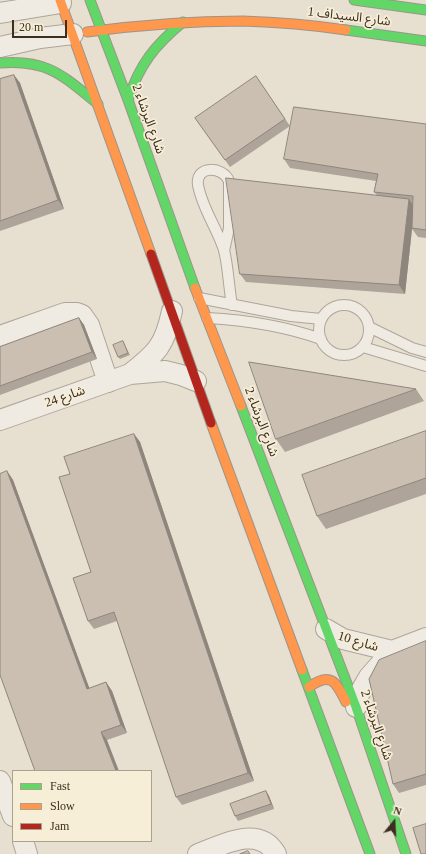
<!DOCTYPE html>
<html>
<head>
<meta charset="utf-8">
<style>
	body { margin:0 }
	#map { position:relative; width:426px; height:854px; overflow:hidden; background:#e7e0d1; font-family:"Times New Roman",serif }
	canvas { display:block }
	.legend { position:absolute; left:12px; top:770px; width:140px; height:72px; box-sizing:border-box; background:#f7eed8; border:1px solid #ada18e; margin:0; padding:5px 7px; list-style:none; font-size:12px; color:#3d2e20 }
	.legend li { display:flex; align-items:center; gap:8px; height:20px }
	.legend b { width:20px; border:1px solid #ada18e }
	.north { position:absolute; left:374px; top:802px; width:40px; height:40px; -webkit-text-stroke:3px #f7eed8; paint-order:stroke; rotate:18deg; font-size:11px; font-weight:700; line-height:16px; text-align:center; color:#3d2e20 }
	.north::after { content:''; display:block; margin:auto; width:14px; height:18px; background:#3d2e20; clip-path:polygon(50% 0,100% 100%,50% 72%,0 100%) }
	.scale { position:absolute; left:12px; top:20px; width:55px; height:18px; box-sizing:border-box; border:2px solid #3d2e20; border-top:0; padding-left:5px; font-size:12px; line-height:14px; white-space:nowrap; color:#3d2e20; -webkit-text-stroke:3px #f7eed8; paint-order:stroke }
</style>
</head>
<body>
<div id="map">
<canvas width="426" height="854"></canvas>
<ul class="legend">
<li><b style="height:5px;background:#63d668"></b>Fast</li>
<li><b style="height:5px;background:#ff974d"></b>Slow</li>
<li><b style="height:5px;background:#b3261e"></b>Jam</li>
</ul>
<div class="north">N</div>
<div class="scale">20 m</div>
</div>
<script>
const g = document.querySelector('canvas').getContext('2d');
g.lineJoin = 'round';
function trace(path, color, width, dash) { g.strokeStyle = color; g.lineWidth = width; g.lineCap = dash ? 'butt' : 'round'; g.setLineDash(dash || []); g.stroke(path); }
function fillPath(path, color) { g.fillStyle = color; g.fill(path, 'evenodd'); }
function label(font, color, halo, rows, align = 'center') {
  g.font = font + ' "Times New Roman","Noto Sans Arabic",serif'; g.lineWidth = 3.5; g.setLineDash([]); g.textBaseline = 'middle'; g.strokeStyle = halo; g.fillStyle = color; for (const [text, x, y, turn = 0] of rows) {
    g.save(); g.translate(x, y); g.rotate((+turn || 0) * Math.PI / 180); g.textAlign = isNaN(turn) ? turn : align; if (halo) g.strokeText(text, 0, 0); g.fillText(text, 0, 0); g.restore();
  }
}
const lane = new Path2D(`
	M224,251l5,-23v-47c-6,-15 -34,-16 -31,4 4,23 19,43 26,65 4,15 5,39 8,55
	M199,298l92,18 30,3
	M319 330a25 25 0 1 1 50 0a25 25 0 1 1-50 0Z
	M207,318c38,2 77,8 114,21
	M369,327l43,21 14,4
	M363,347l63,19`);
const street = new Path2D(`
	M0,13l61,-10
	M0,47l40,-9 33,-4
	M0,336l65,-23h12l5,2 7,10 19,57
	M130,374c27,-21 35,-29 42,-63
	M0,420l130,-46 35,-3 16,4 15,6
	M326,629l17,10 49,12
	M356,707l2,-11 11,-19 23,-26 34,-13
	M0,781l13,35
	M23,841l4,13
	M198,854c24,-9 61,-30 78,0`);
const fast = new Path2D(`
	M90,0l38,100 67,188
	M354,0l72,10
	M346,30l80,11
	M0,63c48,-4 63,13 98,41
	M128,100c11,-35 27,-55 55,-78
	M241,406l115,301 50,147
	M302,670l68,184`);
const slow = new Path2D(`
	M60,0l91,254
	M87,32c52,-7 103,-11 156,-11 34,1 69,4 103,9
	M195,288l46,118
	M211,423l91,247
	M309,687c22,-16 27,-5 37,15`);
const jam = new Path2D(`
	M151,254l60,169`);
trace(lane, '#ada599', 12);
trace(street, '#ada599', 22);
trace(fast, '#9c958a', 11);
trace(slow, '#9c958a', 11);
trace(jam, '#9c958a', 11);
trace(lane, '#efebe3', 10);
trace(street, '#efebe3', 20);
trace(fast, '#63d668', 9);
trace(slow, '#ff974d', 9);
trace(jam, '#b3261e', 9);
fillPath(new Path2D(`
	M14,75l6,8 44,126 -64,22v-152z
	M256,76l34,50 -60,41 -35,-49z
	M426,124v114l-8,-1 -6,-8 -7,65 -159,-12 -6,-8 137,-79 -3,-3 2,-11 -86,-13 -6,-9z
	M79,318l5,7 13,34 -97,36v-48z
	M123,341l7,14 -10,4 -2,-2z
	M416,389l8,12 -139,51 -9,-13z
	M426,431v63l-100,35 -9,-13z
	M134,434l6,8 114,339 -72,24 -6,-8 -59,-176 -23,8 -6,-8 3,-49 -21,-98z
	M7,471l6,9 76,208 17,-6 6,9 15,42 -20,7 -107,-65z
	M426,641v144l-27,8 -6,-9z
	M266,791l3,5 5,13 -36,12 -3,-5z`), '#afa499');
fillPath(new Path2D(`
	M14,75l6,8 44,126 -6,-9z
	M409,199l6,9 -3,20v1l-7,65 -6,-9z
	M79,318l5,7 13,34 -5,-7z
	M134,434l6,8 114,339 -6,-8z
	M7,471l6,9 80,218 -6,-9z
	M106,682l6,9 15,42 -6,-8z
	M101,732l6,8 12,31h-3z
	M266,791l3,5 5,13 -3,-5z`), '#8e867d');
const building = new Path2D(`
	M14,75l44,125 -58,21v-142z
	M256,76l29,43 -60,41 -30,-42z
	M294,107l132,17v106l-14,-2 1,-32 -39,-4 4,-18 -94,-15z
	M226,178l183,21 -10,86 -159,-11z
	M79,318l13,34 -92,34v-39z
	M123,341l5,12 -10,4 -5,-12z
	M249,362l167,27 -140,50z
	M426,431v47l-109,38 -15,-41z
	M134,434l114,339 -72,24 -62,-185 -26,9 -15,-43 18,-6 -32,-95 11,-3 -6,-17z
	M7,471l80,218 19,-7 15,43 -20,7 15,39h-81l-35,-96v-201z
	M426,641v133l-33,10 -24,-105 10,-19z
	M266,791l5,13 -36,12 -5,-12z
	M426,824v30h-5l-8,-26z
	M248,851l2,3h-10z`);
fillPath(building, '#cbbfb2');
trace(building, '#8e867d', 1);
label('13px', '#3d2e20', '#f7eed8', [
	["شارع السيداف 1",349,17,7],
	["شارع البرشاء 2",148,119,70],
	["شارع 24",65,397,-19],
	["شارع البرشاء 2",261,422,69],
	["شارع 10",358,642,17],
	["شارع البرشاء 2",376,725,71]
]);
</script>
</body>
</html>
